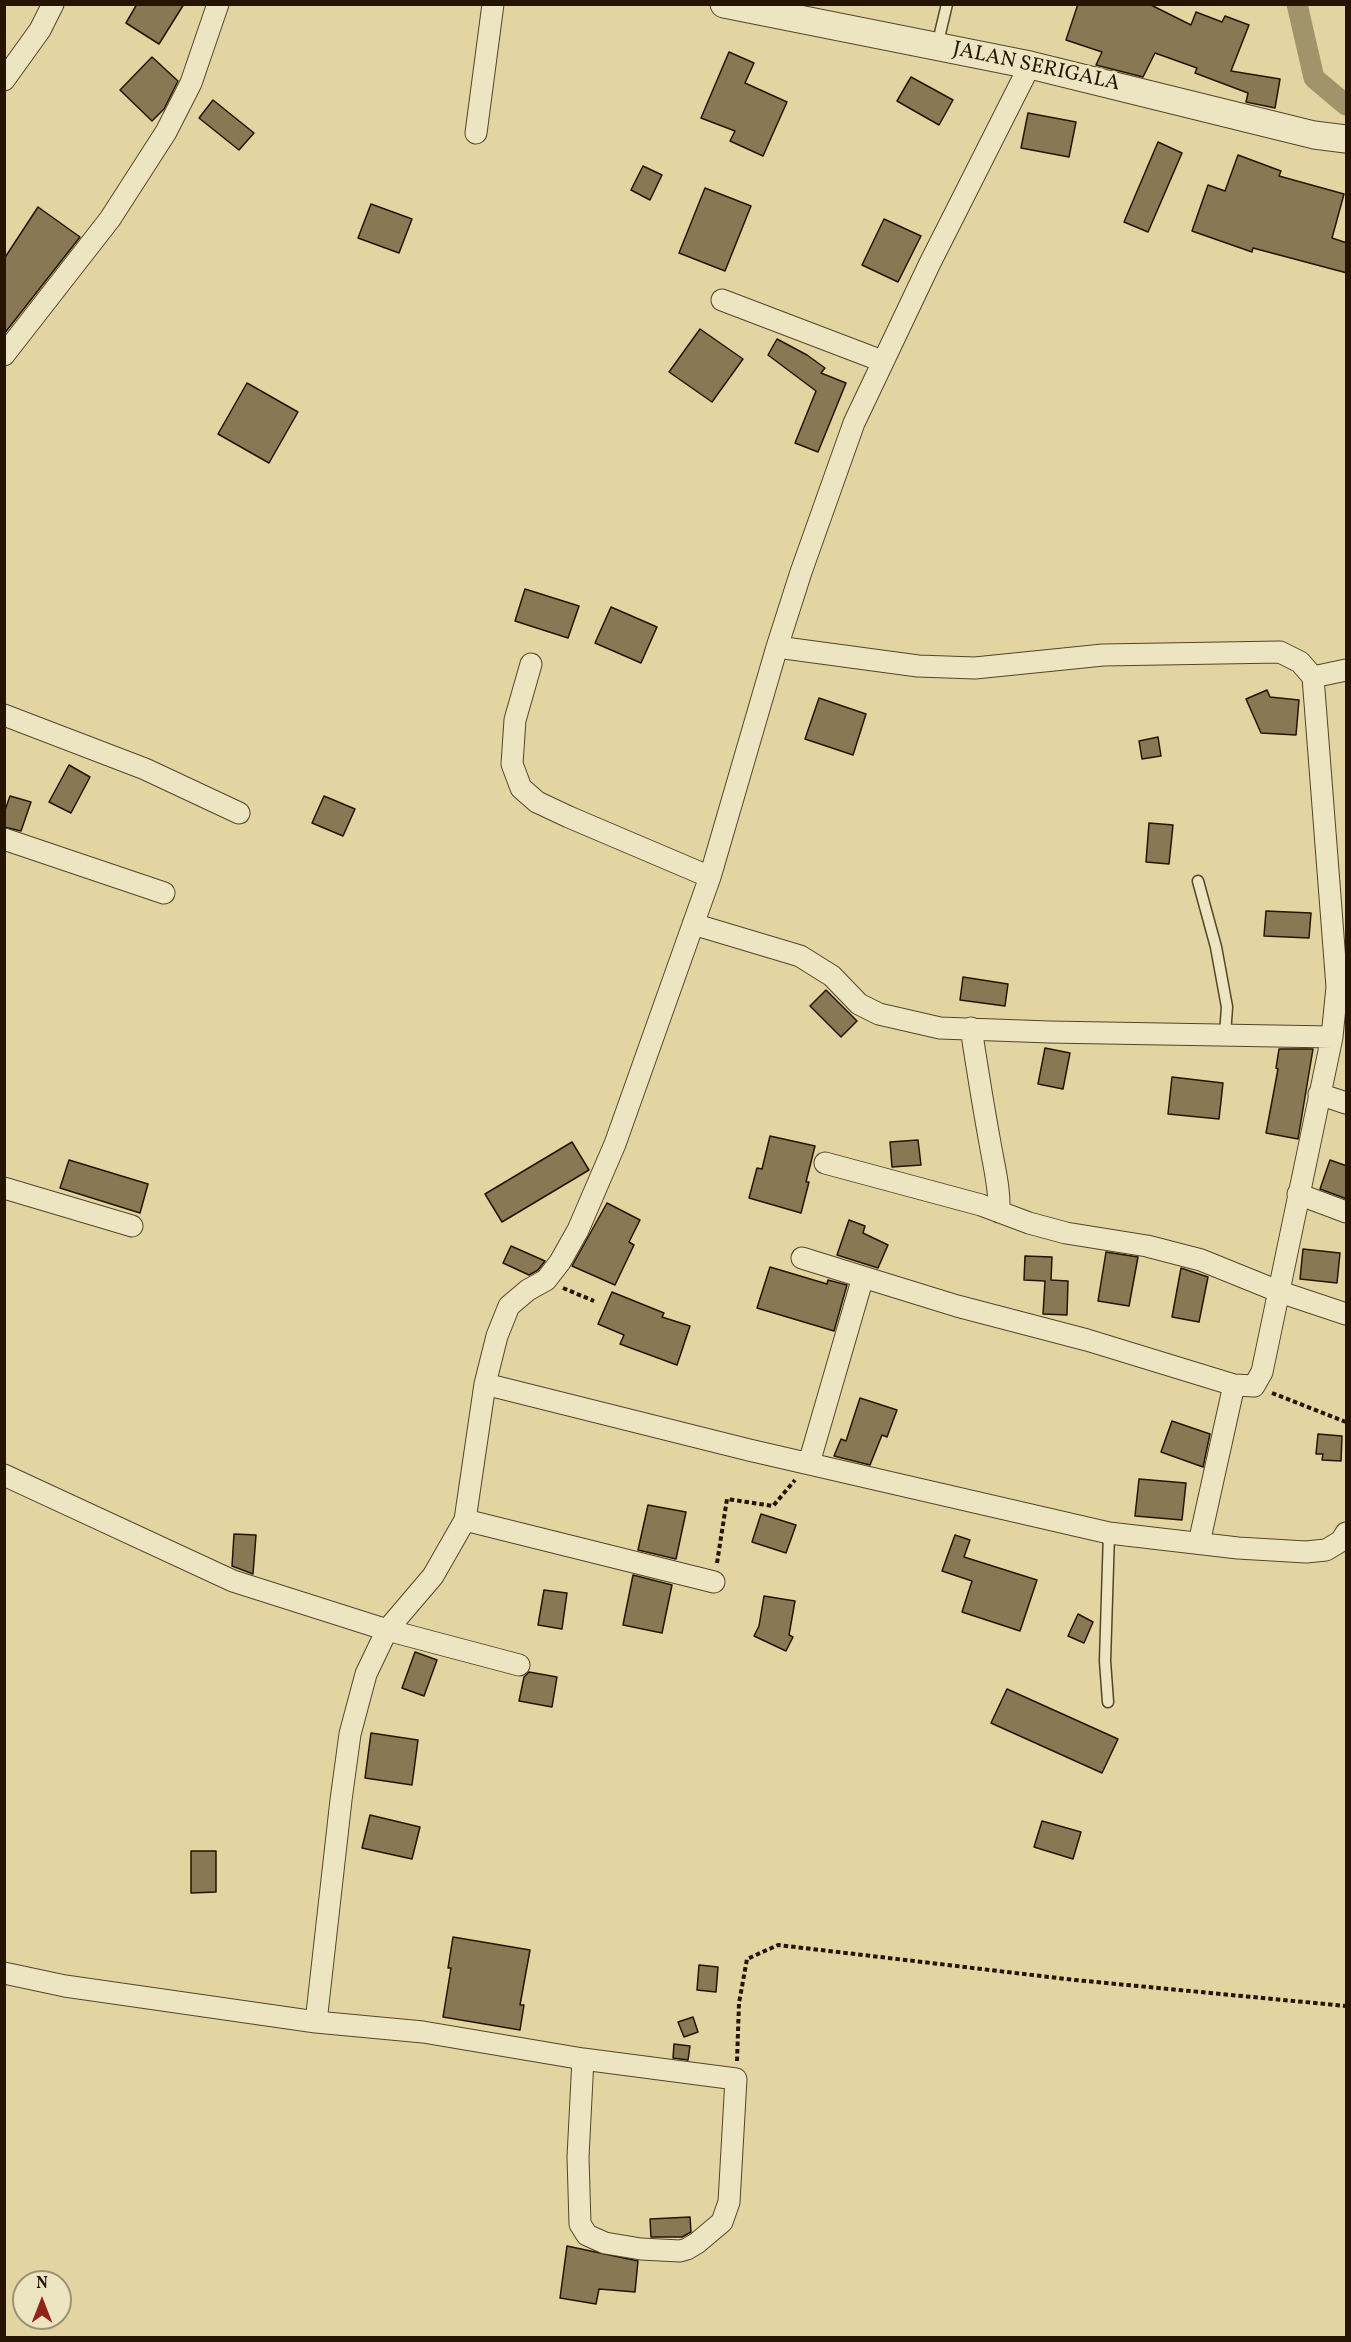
<!DOCTYPE html>
<html>
<head>
<meta charset="utf-8">
<style>
	body { margin:0 }
	#map { position:relative; width:1351px; height:2342px; overflow:hidden; background:#e3d5a1; font-family:Vollkorn,serif }
	canvas { display:block }
	.frame { position:absolute; inset:0; border:6px solid #251500; pointer-events:none }
	.north { position:absolute; left:12px; top:2270px; width:60px; height:60px; box-sizing:border-box; background:#ede4c2; border:2px solid #9d9174; border-radius:50%; rotate:0deg; font-size:16px; font-weight:700; line-height:24px; text-align:center; color:#251500 }
	.north::after { content:''; display:block; margin:auto; width:21px; height:27px; background:#8f2418; clip-path:polygon(50% 0,100% 100%,50% 72%,0 100%) }
</style>
</head>
<body>
<div id="map">
<canvas width="1351" height="2342"></canvas>
<div class="frame"></div>
<div class="north">N</div>
</div>
<script>
const g = document.querySelector('canvas').getContext('2d');
g.lineJoin = 'round';
function trace(path, color, width, dash) { g.strokeStyle = color; g.lineWidth = width; g.lineCap = dash ? 'butt' : 'round'; g.setLineDash(dash || []); g.stroke(path); }
function fillPath(path, color) { g.fillStyle = color; g.fill(path, 'evenodd'); }
function label(font, color, halo, rows, align = 'center') {
  g.font = font + ' Vollkorn,serif'; g.lineWidth = 6; g.setLineDash([]); g.textBaseline = 'middle'; g.strokeStyle = halo; g.fillStyle = color; for (const [text, x, y, turn = 0] of rows) {
    g.save(); g.translate(x, y); g.rotate((+turn || 0) * Math.PI / 180); g.textAlign = isNaN(turn) ? turn : align; if (halo) g.strokeText(text, 0, 0); g.fillText(text, 0, 0); g.restore();
  }
}
trace(new Path2D(`
	M1297,4l17,74 32,27`), '#a2946a', 21);
const building = new Path2D(`
	M137,4h47l-25,40 -33,-21z
	M1078,4h71l42,21 5,-13 26,10 3,-6 24,9 -18,46 49,8 -5,29 -29,-6 2,-9 -53,-20 2,-5 -42,-15 -12,24 -47,-12 6,-13 -36,-12z
	M729,52l25,11 -9,20 42,19 -24,54 -33,-15 5,-10 -34,-13z
	M152,57l26,24 -14,28 -12,12 -32,-31z
	M911,77l42,23 -14,25 -42,-24z
	M213,100l41,33 -15,17 -40,-32z
	M1028,113l48,9 -7,35 -48,-9z
	M1158,142l24,11 -34,79 -24,-10z
	M1238,155l43,16 -2,5 65,18 -12,44 15,5v30l-94,-25 -1,4 -60,-21 16,-46 17,6z
	M643,166l19,9 -12,25 -19,-10z
	M705,188l46,18 -26,65 -46,-18z
	M371,204l41,15 -13,34 -41,-15z
	M38,207l42,30 -76,97v-75z
	M884,219l37,17 -23,46 -36,-17z
	M700,329l43,30 -31,43 -43,-30z
	M777,339l30,16 18,13 -4,5 25,10 -28,69 -23,-9 21,-52 -48,-36z
	M247,383l51,29 -29,51 -51,-29z
	M525,589l54,17 -11,32 -53,-17z
	M611,607l46,20 -16,36 -46,-20z
	M1267,690l3,7 29,3 -3,35 -35,-2 -15,-34z
	M819,698l47,16 -13,41 -48,-16z
	M1158,737l3,19 -19,3 -3,-18z
	M69,765l21,12 -19,36 -22,-11z
	M10,796l21,6 -10,29 -17,-4v-14z
	M324,796l31,13 -12,27 -31,-13z
	M1149,823l24,2 -4,39 -23,-2z
	M1266,911l45,2 -2,25 -45,-2z
	M963,977l45,7 -3,22 -45,-6z
	M826,990l31,31 -16,16 -31,-31z
	M1045,1048l25,5 -7,36 -25,-5z
	M1279,1049h34l-15,90 -32,-6 12,-64 -2,-1z
	M1172,1077l51,6 -4,36 -51,-5z
	M770,1136l45,10 -9,36h3l-8,31 -52,-15 8,-30 5,1z
	M918,1140l3,25 -29,2 -2,-25z
	M572,1142l17,28 -87,52 -17,-28z
	M69,1160l79,24 -8,29 -80,-25z
	M1330,1160l17,6v33l-27,-10z
	M607,1203l33,17 -11,22 5,3 -19,40 -43,-19z
	M849,1220l16,6 -2,7 25,12 -10,23 -41,-13z
	M511,1246l34,15 -7,9 -9,5 -26,-12z
	M1303,1249l37,4 -3,30 -37,-4z
	M1106,1252l32,5 -9,49 -31,-5z
	M1025,1256l27,1 -1,23 17,1 -1,34 -24,-1 2,-33 -21,-1z
	M770,1267l57,17 1,-4 19,5 -13,46 -77,-23z
	M1181,1268l27,9 -9,45 -27,-5z
	M612,1292l52,21 -2,4 28,9 -13,39 -57,-21 4,-9 -26,-11z
	M860,1398l37,12 -10,27 -5,-2 -12,30 -36,-9 7,-17 5,2z
	M1172,1421l38,13 -7,33 -42,-15z
	M1318,1434l24,2 -1,25 -19,-1 1,-6h-7z
	M1139,1479l47,4 -4,37 -47,-4z
	M648,1505l38,7 -10,47 -38,-9z
	M761,1514l35,11 -10,28 -34,-11z
	M234,1534l22,1 -3,39 -21,-8z
	M955,1535l15,5 -6,17 73,23 -17,51 -58,-19 10,-31 -30,-10z
	M633,1575l39,10 -10,48 -39,-8z
	M544,1590l23,3 -5,36 -24,-4z
	M764,1596l31,5 -6,34 4,2 -7,14 -32,-15 5,-10z
	M1078,1614l15,8 -9,21 -16,-7z
	M415,1652l22,8 -13,36 -22,-8z
	M529,1672l28,5 -5,30 -33,-6 5,-24z
	M1007,1689l111,50 -16,34 -111,-50z
	M371,1733l47,7 -6,45 -47,-7z
	M370,1815l50,12 -8,32 -50,-11z
	M1042,1821l39,11 -8,27 -39,-12z
	M191,1851h25v41l-25,1z
	M453,1937l77,13 -10,55h4l-4,25 -77,-13 8,-49h-3z
	M699,1965l19,2 -2,25 -19,-2z
	M693,2017l5,15 -14,5 -6,-15z
	M674,2044l16,2 -2,14 -15,-2z
	M690,2217l1,15 -9,5h-31l-1,-18z
	M567,2246l71,15 -3,31 -36,-3 -3,15 -36,-6z`);
fillPath(building, '#887954');
trace(building, '#251500', 1.5);
const service = new Path2D(`
	M937,46l10,-42
	M1198,881l18,66 11,60 -2,28
	M1108,1702l-3,-41 4,-128`);
const minor = new Path2D(`
	M4,80l36,-50 13,-26
	M476,133l17,-129
	M722,300l160,61
	M4,355l106,-136 56,-87 25,-49 27,-79
	M777,647l24,-75 53,-149 76,-160 100,-198
	M531,664l-16,56 -3,44 9,24 16,14 32,15 141,60
	M1313,677l33,-7
	M4,715l141,54 94,44
	M4,839l160,54
	M693,924l107,32 32,20 27,28 20,10 61,14 109,4 283,5 5,-50
	M971,1028c6,39 12,77 19,115 4,24 10,45 9,69
	M1319,1094l27,9
	M825,1163l156,42 48,18 37,10 81,13 54,14 79,32 66,22
	M4,1188l128,38
	M1298,1194l48,18
	M802,1258l61,19
	M485,1384l12,-48 12,-30 19,-16 18,-10 14,-18 18,-32 37,-86 95,-267 67,-230 141,19 57,2 128,-13 177,-3 20,10 13,15 24,310h9
	M809,1463l54,-186 94,29 130,34 147,45 20,1 8,-14 70,-335
	M4,1475l229,106 154,49 132,35
	M465,1520l249,62
	M1199,1543l35,-158
	M4,1973l61,13 251,36 25,-222 9,-66 16,-60 21,-44 46,-54 32,-56 20,-136 264,66 360,83 129,15 68,4 20,-2 15,-9 5,-8
	M316,2022l107,10 160,27 153,20 -7,123 -7,20 -25,21 -10,6 -7,2 -39,-2 -36,-6 -18,-8 -7,-11 -2,-67 5,-98`);
const tertiary = new Path2D(`
	M724,4l306,61 284,70 32,4`);
trace(service, '#544528', 13);
trace(minor, '#544528', 23);
trace(tertiary, '#544528', 29);
trace(new Path2D(`
	M563,1288l31,13
	M1272,1393l74,29
	M717,1563l10,-64 46,7 22,-26
	M737,2061l2,-58 8,-44 31,-14 297,35 271,26`), '#251500', 4, [4.5, 3]);
trace(service, '#ede4c2', 10);
trace(minor, '#ede4c2', 21);
trace(tertiary, '#ede4c2', 27);
label('21px', '#251500', '#ede4c2', [
	["JALAN SERIGALA",1036,68,12]
]);
</script>
</body>
</html>
